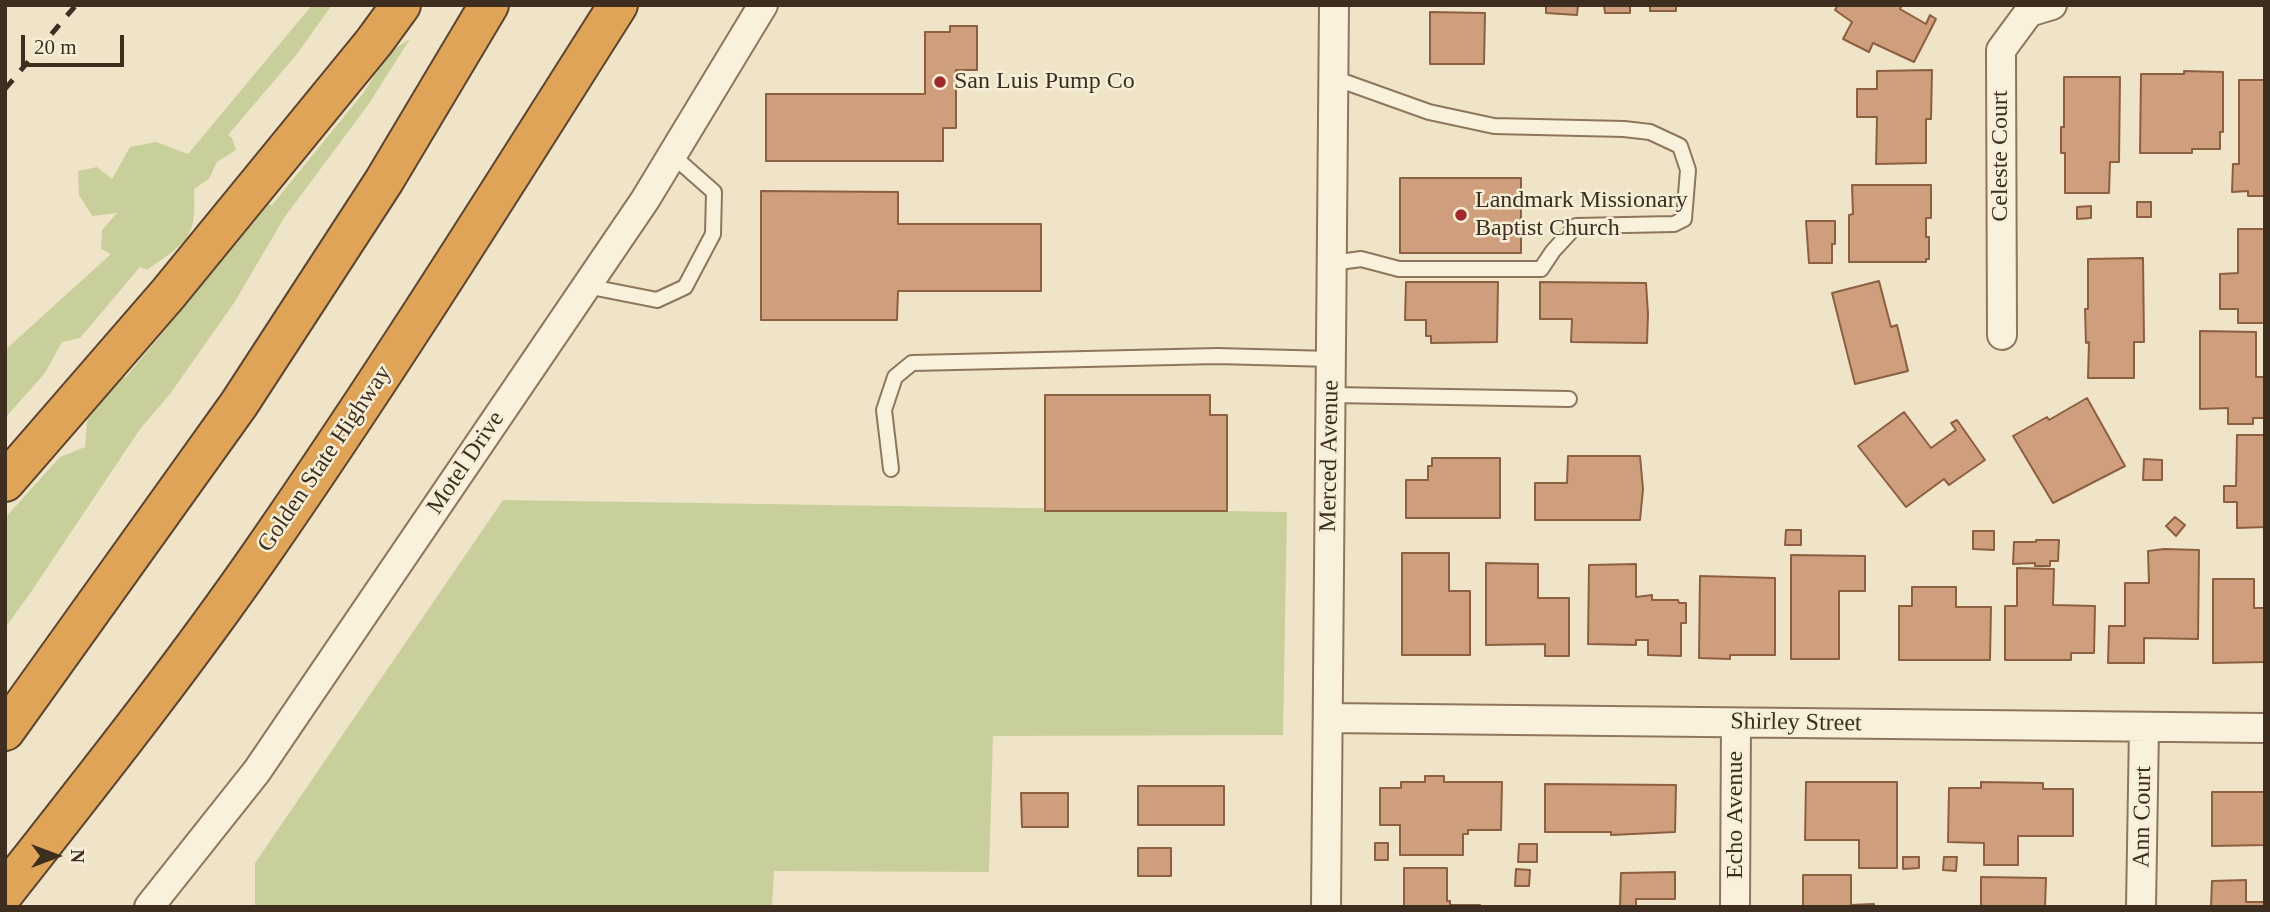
<!DOCTYPE html>
<html>
<head>
<meta charset="utf-8">
<style>
	body { margin:0 }
	#map { position:relative; width:2270px; height:912px; overflow:hidden; background:#f0e4c8; font-family:Georgia,serif }
	canvas { display:block }
	.frame { position:absolute; inset:0; border:7px solid #3d2e20; pointer-events:none }
	.north { position:absolute; left:21px; top:821px; width:70px; height:70px; -webkit-text-stroke:5px #f7eed8; paint-order:stroke; rotate:90deg; font-size:19px; font-weight:700; line-height:28px; text-align:center; color:#3d2e20 }
	.north::after { content:''; display:block; margin:auto; width:24px; height:32px; background:#3d2e20; clip-path:polygon(50% 0,100% 100%,50% 72%,0 100%) }
	.scale { position:absolute; left:21px; top:35px; width:103px; height:32px; box-sizing:border-box; border:4px solid #3d2e20; border-top:0; padding-left:9px; font-size:21px; line-height:24px; white-space:nowrap; color:#3d2e20; -webkit-text-stroke:5px #f7eed8; paint-order:stroke }
</style>
</head>
<body>
<div id="map">
<canvas width="2270" height="912"></canvas>
<div class="frame"></div>
<div class="north">N</div>
<div class="scale">20 m</div>
</div>
<script>
const g = document.querySelector('canvas').getContext('2d');
g.lineJoin = 'round';
function fillPath(path, color) { g.fillStyle = color; g.fill(path, 'evenodd'); }
function trace(path, color, width, dash) { g.strokeStyle = color; g.lineWidth = width; g.lineCap = dash ? 'butt' : 'round'; g.setLineDash(dash || []); g.stroke(path); }
function label(font, color, halo, rows, align = 'center') {
  g.font = font + ' Georgia,serif'; g.lineWidth = 5; g.setLineDash([]); g.textBaseline = 'middle'; g.strokeStyle = halo; g.fillStyle = color; for (const [text, x, y, turn = 0] of rows) {
    g.save(); g.translate(x, y); g.rotate((+turn || 0) * Math.PI / 180); g.textAlign = isNaN(turn) ? turn : align; if (halo) g.strokeText(text, 0, 0); g.fillText(text, 0, 0); g.restore();
  }
}
fillPath(new Path2D(`
	M312,5h20l-35,49 -69,81 4,3 4,12 -19,12 -8,17 -15,10c3,51 -8,53 -47,81l-7,-3 -60,71 -18,4 -17,31 -40,45v-68l106,-96 -10,-5 1,-19 15,-17 -25,3 -13,-21 -1,-24 19,-4 15,12 18,-32 26,-5 32,12z
	M410,39l-42,66 -84,113 -50,85 -64,91 -30,35 -111,166 -24,33v-110l55,-61 25,-10 3,-35 29,-34 9,-1 143,-173 3,1 92,-113 25,-40z
	M503,500l784,12 -4,223 -290,1 -4,136 -215,-1 -2,36h-517v-44z`), '#c9cf9b');
const building = new Path2D(`
	M1546,5h32l-1,10 -31,-2z
	M1604,5h26v8h-25z
	M1650,5h26v6h-26z
	M1838,5h64l-2,4 26,15 4,-9 6,4 -22,43 -41,-19 -4,9 -26,-13 9,-17 -17,-12z
	M1430,12l55,1 -1,51h-54z
	M950,26h27v44h-21v58h-13v33h-177v-67h159v-62h25z
	M1932,70l-1,49h-5v44l-50,1 1,-47h-20v-28h20v-18z
	M2184,71l39,1v60h-3v17h-28v4h-52l1,-79h43z
	M2064,77h56l-1,85h-9l-1,31h-44v-40h-4v-26h3z
	M2239,80h26v116h-17v-5l-16,1 1,-28h6z
	M1400,178h121v75h-121z
	M1852,185h79v33h-5v19h3v22h-3v3h-77v-47l4,-1z
	M761,191l137,1v32h143v67h-143l-1,29h-136z
	M2137,202h14v15h-14z
	M2091,206v12l-14,1v-12z
	M1806,221h29v23h-3v19h-23z
	M2238,229h27v94h-27v-14h-18v-35l18,-1z
	M2143,258l1,84h-10v36h-46l1,-36 -3,1 -1,-34h3v-50z
	M1879,281l12,46 6,-2 11,46 -53,13 -23,-91z
	M1406,282h92l-1,60 -66,1v-7h-5v-16h-21z
	M1540,282l106,1 2,31 -1,29 -76,-1 1,-23h-32z
	M2200,331l56,1v45h9v41h-12v6h-25v-16l-28,1z
	M1045,395h165v20h17v96h-182z
	M2087,398l38,68 -72,37 -40,-67 34,-19 2,3z
	M1904,412l27,36 25,-18 -5,-7 6,-3 28,40 -36,25 -5,-6 -38,28 -48,-61z
	M2237,435h28v92l-28,1v-26h-13v-16h12z
	M1568,456h72l3,33 -3,31h-105v-37h32z
	M1432,458h68v60h-94v-38h22v-14h4z
	M2144,459l18,1v20h-19z
	M2175,517l10,8 -9,11 -10,-10z
	M1786,530h15v15h-16z
	M1973,531h21v19l-21,-1z
	M2036,540h23l-1,21h-8v5h-15v-3l-22,1 1,-22h22z
	M2164,549l35,1 -1,89 -54,-1v25h-36l1,-37h16v-43h24l-1,-32z
	M1402,553h47v38h21v64h-68z
	M1791,555l74,1v35h-26v68h-48z
	M1486,563l52,1v34h31v58h-24v-12l-59,1z
	M1636,564v33l16,-2v5h26l1,3h7v20h-5v33l-33,-1v-15h-12v5l-48,-1 1,-79z
	M2017,568l37,1 -1,36 42,1 -1,47h-23v7h-66v-54h12z
	M1700,576l75,2v77h-45v4l-31,-1z
	M2213,579h41v29h11v54l-52,1z
	M1912,587h44v20h35l-1,53h-91v-54h13z
	M1425,776h19v6h58l-1,48h-33v4h-5v21h-63v-30h-20v-37h21v-6h24z
	M1806,782h91v86h-38v-28h-54z
	M1981,782l62,1v6h30v47h-55v29h-34v-22l-36,-1 1,-54h32z
	M1545,784l131,1 -1,47 -64,3v-3h-66z
	M1138,786h86v39h-86z
	M2212,792h53v53l-53,1z
	M1021,793h47v34h-46z
	M1375,843h13v17h-13z
	M1519,844h18v18h-19z
	M1138,848h33v28h-33z
	M1903,857h16v11l-16,1z
	M1944,857h13l-1,14 -13,-1z
	M1404,868h43v33h3v4h30v2h-76z
	M1516,869l14,1 -1,16h-14z
	M1675,872v27h-39v8h-16l1,-34z
	M1803,875h48v30l23,-1v3h-71z
	M1981,877l65,1 -1,29h-64z
	M2246,880v22h19v5h-54l1,-26z`);
fillPath(building, '#cf9f7d');
trace(building, '#8d5f41', 2);
const lane = new Path2D(`
	M1332,263l29,-4 38,10h142l12,-18 23,-25 98,-2 10,-5 4,-49 -8,-24 -30,-14 -26,-3 -130,-3 -65,-14 -95,-34
	M586,286l71,14 28,-13 28,-53 1,-42 -42,-37
	M1331,395l238,4
	M891,469l-7,-59 11,-33 17,-14 305,-7 114,3`);
const street = new Path2D(`
	M2002,335l-1,-285 28,-38 23,-7
	M1328,718l937,10
	M149,907l108,-136 388,-571 118,-195
	M1326,907l8,-902
	M1735,907l1,-184
	M2141,907l3,-179`);
const highway = new Path2D(`
	M5,482l163,-188 206,-252 27,-37
	M5,731l234,-327 145,-223 105,-176
	M5,892c88,-112 177,-224 258,-341 124,-179 239,-363 355,-546`);
trace(lane, '#8d765c', 18);
trace(street, '#8d765c', 32);
trace(highway, '#5b4430', 42);
trace(lane, '#faf1dc', 14);
trace(street, '#faf1dc', 28);
trace(highway, '#e0a458', 38);
trace(new Path2D(`
	M5,89l71,-84`), '#3d2e20', 5, [12, 12]);
for (const [x, y, r, color] of [
	[940,82,7,"#9e2a2b"],
	[1461,215,7,"#9e2a2b"]
]) { const dot = new Path2D(); dot.arc(x, y, r, 0, 2 * Math.PI); g.fillStyle = color; g.fill(dot); trace(dot, '#f7eed8', 2.5); }
label('24px', '#3d2e20', '#f7eed8', [
	["San Luis Pump Co",954,82],
	["Landmark Missionary",1475,201],
	["Baptist Church",1475,229]
], 'left');
label('24px', '#3d2e20', '#f7eed8', [
	["Celeste Court",2001,156,-90],
	["Merced Avenue",1330,456,-89],
	["Golden State Highway",325,459,-56],
	["Motel Drive",466,463,-56],
	["Shirley Street",1796,723,1],
	["Echo Avenue",1736,815,-90],
	["Ann Court",2143,817,-89]
]);
</script>
</body>
</html>
